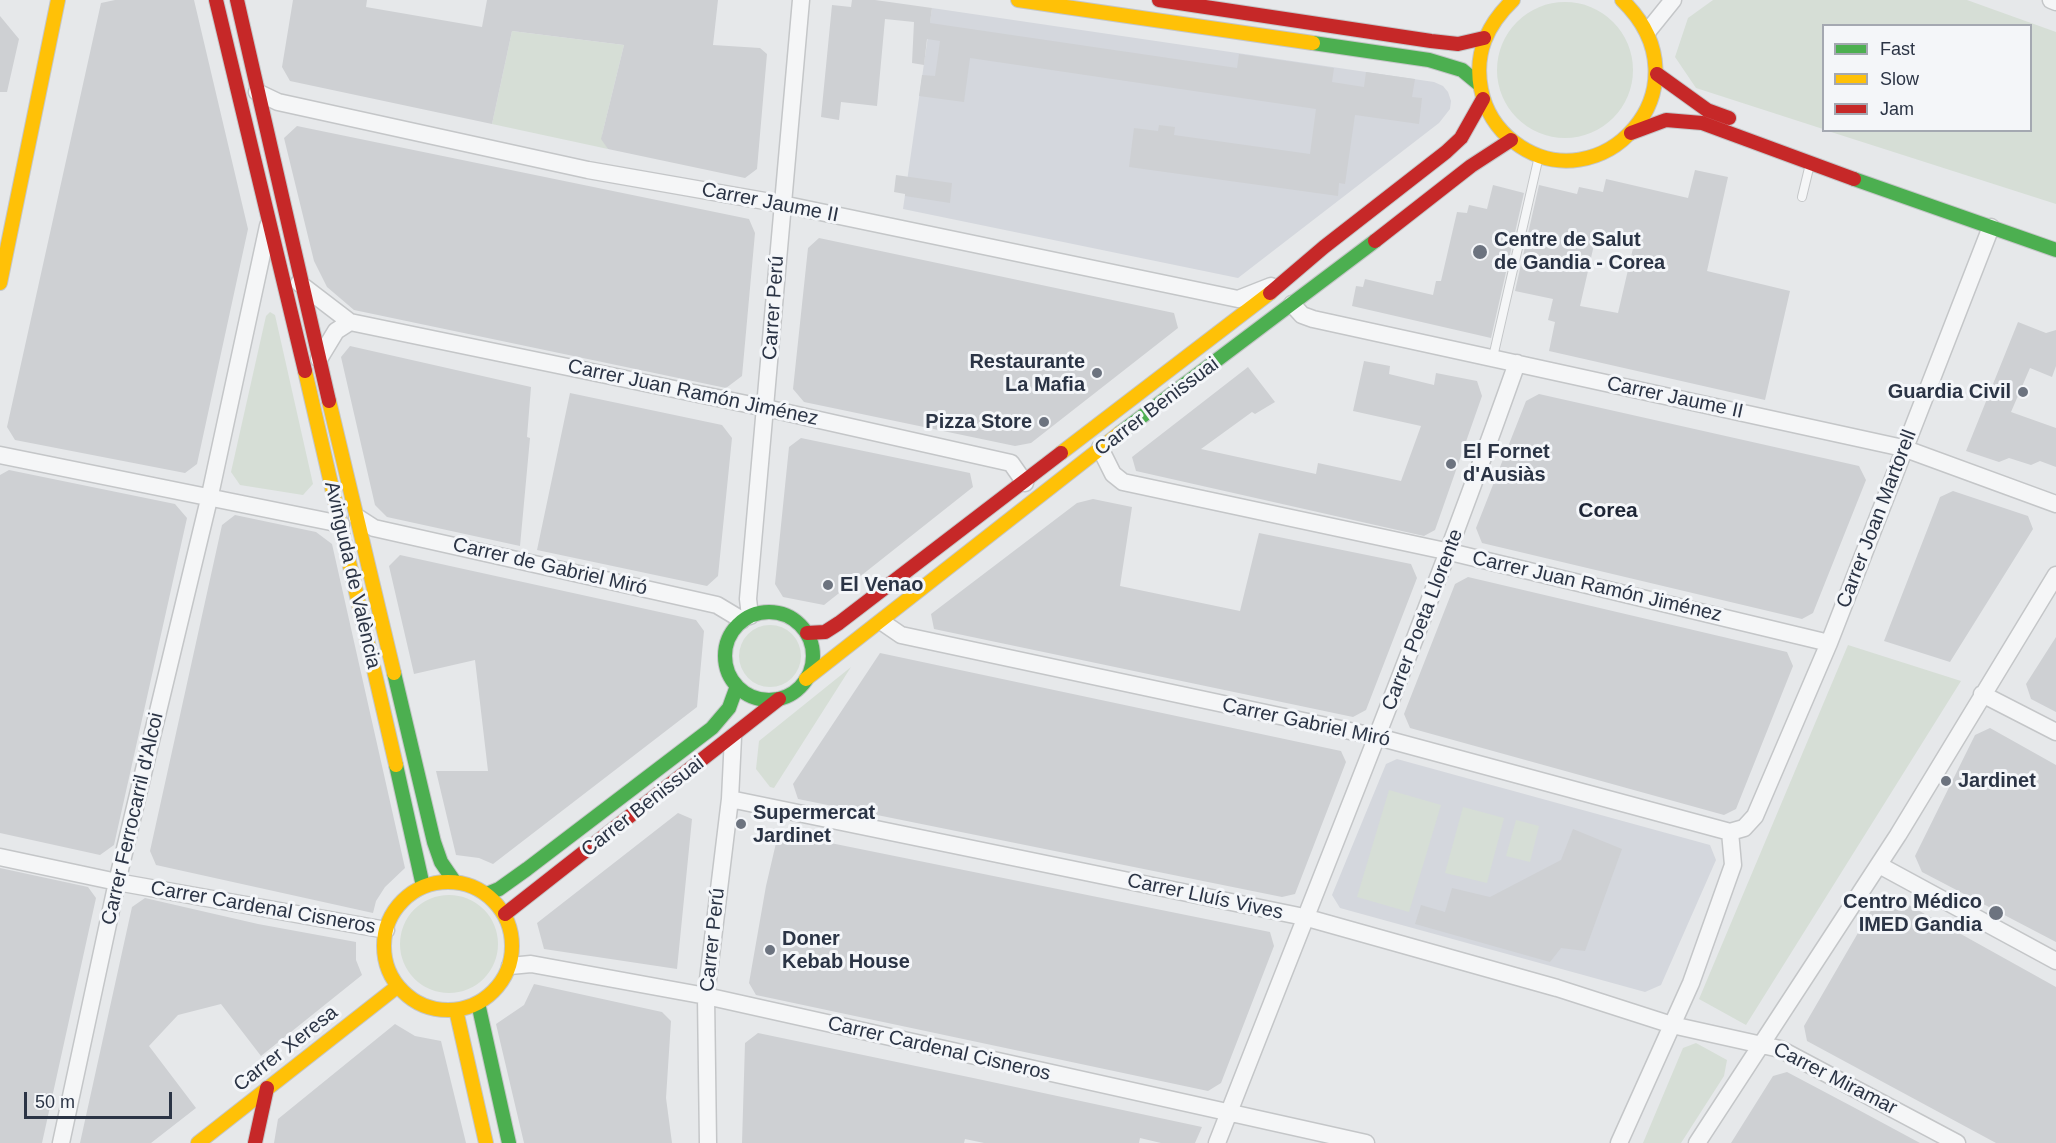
<!DOCTYPE html>
<html>
<head>
<meta charset="utf-8">
<style>
	body { margin:0 }
	#map { position:relative; width:2056px; height:1143px; overflow:hidden; background:#e6e8ea; font-family:Arial,sans-serif }
	canvas { display:block }
	.legend { position:absolute; left:1822px; top:24px; width:210px; height:108px; box-sizing:border-box; background:#f4f6f9; border:2px solid #a4a8b1; margin:0; padding:8px 10px; list-style:none; font-size:18px; color:#2b3445 }
	.legend li { display:flex; align-items:center; gap:12px; height:30px }
	.legend b { width:30px; border:2px solid #a4a8b1 }
	.scale { position:absolute; left:24px; top:1092px; width:148px; height:27px; box-sizing:border-box; border:3px solid #2b3445; border-top:0; padding-left:8px; font-size:18px; line-height:21px; white-space:nowrap; color:#2b3445; -webkit-text-stroke:4px #f4f6f9; paint-order:stroke }
</style>
</head>
<body>
<div id="map">
<canvas width="2056" height="1143"></canvas>
<ul class="legend">
<li><b style="height:8px;background:#4caf50"></b>Fast</li>
<li><b style="height:8px;background:#ffc107"></b>Slow</li>
<li><b style="height:8px;background:#c62828"></b>Jam</li>
</ul>
<div class="scale">50 m</div>
</div>
<script>
const g = document.querySelector('canvas').getContext('2d');
g.lineJoin = 'round';
function fillPath(path, color) { g.fillStyle = color; g.fill(path, 'evenodd'); }
function trace(path, color, width, dash) { g.strokeStyle = color; g.lineWidth = width; g.lineCap = dash ? 'butt' : 'round'; g.setLineDash(dash || []); g.stroke(path); }
function label(font, color, halo, rows, align = 'center') {
  g.font = font + ' Arial,sans-serif'; g.lineWidth = 6; g.setLineDash([]); g.textBaseline = 'middle'; g.strokeStyle = halo; g.fillStyle = color; for (const [text, x, y, turn = 0] of rows) {
    g.save(); g.translate(x, y); g.rotate((+turn || 0) * Math.PI / 180); g.textAlign = isNaN(turn) ? turn : align; if (halo) g.strokeText(text, 0, 0); g.fillText(text, 0, 0); g.restore();
  }
}
fillPath(new Path2D(`
	M932,8l502,74 9,4 5,6 3,9 -1,8 -11,14 -201,155 -335,-69z
	M1397,759l313,86 6,15 -55,125 -16,7 -305,-84 -8,-13 54,-131z`), '#d4d7dd');
fillPath(new Path2D(`
	M1713,0h254l89,32v172l-228,-73 202,-1v-104h-206l-1,103 -127,-41 -21,-31 13,-39z
	M1497 70a68 68 0 1 1 136 0a68 68 0 1 1-136 0Z
	M512,31l112,14 -22,90 6,14 -116,-25z
	M270,312l5,3 38,169 -10,11 -63,-10 -9,-13 35,-156z
	M739 656a31 31 0 1 1 62 0a31 31 0 1 1-62 0Z
	M1848,645l113,36 -215,344 -47,-26z
	M851,667l-77,121 -4,-1 -14,-18 3,-28z
	M1389,790l52,15 -32,107 -52,-15z
	M1463,807l41,11 -17,65 -42,-10z
	M1516,820l23,6 -9,36 -24,-6z
	M400 944a49 49 0 1 1 98 0a49 49 0 1 1-98 0Z
	M1696,1043l31,17 -3,16 -43,67h-38l40,-95z`), '#d6ded6');
fillPath(new Path2D(`
	M115,0h79l54,229 -51,235 -12,9 -170,-33 -8,-13 94,-424z
	M293,0h74l-1,7 116,20 5,-27h231l-5,45 47,3 7,6 -10,115 -12,9 -137,-29 -7,-10 23,-94 -112,-14 -20,93 -202,-43 -8,-14z
	M852,0h23l57,8 -2,15 307,45 2,-14 95,14 -2,14 32,5 2,-15 49,7 -3,18 10,1 -3,26 -64,-9 -10,69 -6,-1 -1,13 -209,-29 5,-39 24,3 1,-6 16,2 -1,8 136,19 6,-45 -346,-51 -6,44 -45,-6 3,-21 13,1 5,-35 -13,-2 -3,26 -12,-2 2,-41 -29,-3 -8,87 -36,-4 -2,18 -18,-3 11,-112 19,2z
	M0,16l19,23 -12,53h-7z
	M297,126l452,93 6,14 -13,143 -16,12 -372,-78 -27,-23 -13,-26 -30,-123z
	M1695,170l33,7 -21,94 83,20 -25,109 -216,-49 6,-29 -7,-2 5,-21 -38,-8 24,-106 38,9 2,-7 24,5 3,-13 82,19zM1596,236l38,8 -16,69 -38,-7z
	M896,175l56,8 -2,20 -45,-7v-2l-11,-2z
	M1493,185l31,8 -33,145 -139,-32 4,-20 7,1 2,-8 68,16 3,-14h5l16,-69 10,1 2,-8 18,4z
	M819,238l355,75 4,15 -147,115 -16,3 -211,-44 -11,-13 15,-141z
	M2018,322l28,11 10,-3v36l-4,11 -22,-9 -19,44 45,16v39l-16,-6 -9,4 -22,-7 -10,4 -33,-11z
	M350,346l181,41 -4,50 3,1 -10,108 -133,-29 -12,-12 -34,-148z
	M1364,361l26,5 -1,8 45,11 2,-12 41,8 5,15 -47,134 -11,6 -288,-65 -4,-14 116,-90 27,35 -20,12 -3,-2 -51,37 115,25 2,-11 83,18 20,-55 -68,-15z
	M570,393l152,32 10,13 -14,138 -11,10 -170,-36z
	M1539,394l320,72 7,14 -53,133 -11,6 -320,-76 -6,-15 50,-127z
	M801,438l169,35 3,14 -149,118 -41,-8 -8,-13 14,-137z
	M9,470l166,34 12,14 -73,327 -14,10 -100,-22v-358z
	M1953,491l75,25 5,13 -83,133 -66,-21 56,-144z
	M1093,499l39,8 -12,79 120,25 19,-78 152,31 6,14 -51,132 -13,7 -419,-88 -3,-15 146,-111z
	M235,515l81,17 16,12 73,324 -20,19 -9,14 -3,12 -217,-48 -6,-14 72,-326z
	M400,555l296,65 8,11 -7,76 -204,157 -14,-6 -23,-3 -20,-84h52l-13,-111 -61,14 -25,-108z
	M1468,577l319,75 6,14 -57,143 -12,6 -314,-87 -6,-14 51,-130z
	M2056,637v75l-25,-13 -5,-15z
	M880,653l461,98 5,11 -51,132 -13,3 -484,-98 -5,-15z
	M1990,728l66,37v177l-134,-70 -7,-16 60,-121z
	M678,813l14,6 -15,150 -133,-20 -7,-26z
	M1573,829l49,20 -37,102 -24,-3 -11,14 -135,-38 6,-19 24,7 7,-24 38,9 71,-37z
	M786,834l484,98 4,14 -53,137 -13,8 -452,-96 -7,-12 17,-97 10,-43z
	M0,868l88,19 8,11 -54,245h-42z
	M145,898l113,26 98,18v18l6,15 -101,81 -40,-52 -43,11 -29,31 47,62 -45,35h-71l52,-236z
	M1898,899l158,88v156h-60l-189,-102 -3,-15 69,-119z
	M534,984l128,28 9,9 -5,77 6,45h-148l-28,-119 28,-19z
	M395,1024l20,12 26,5 25,102h-192l4,-24z
	M758,1033l220,46 224,48 -7,16h-34l-21,-5 -1,5h-155l-19,-4 -1,4h-222l3,-100z
	M1787,1072l68,36 65,35h-189l42,-67z`), '#ced0d3');
const lane = new Path2D(`
	M1802,197l8,-33
	M1493,357l46,-201`);
const street = new Path2D(`
	M2051,0l5,2
	M1648,31l25,-31
	M257,92l21,10 310,68 194,34 456,95 33,-13
	M299,283l51,39 416,86 245,55 14,20
	M1292,304l10,11 11,4 590,129 153,56
	M319,359l17,-28 14,-9
	M1100,448l13,26 10,8 327,70 379,91
	M0,455l341,69
	M357,517l17,11 343,77 25,15
	M750,616l-2,-17 53,-599
	M882,622l19,13 477,102 352,95
	M1982,694l74,38
	M730,799l574,118 253,71 115,37 108,24 177,94
	M1730,832l14,-4 11,-12 74,-173 162,-416
	M0,857l117,25 269,48
	M1879,865l177,96
	M510,966l21,-2 175,32 660,147
	M61,1143l56,-261 93,-387 58,-269
	M708,1143l-2,-147 24,-197 3,-62
	M1217,1143c101,-260 207,-517 300,-780
	M1619,1143l72,-160 42,-118 -3,-33
	M1697,1143l201,-308 158,-260`);
const fast = new Path2D(`
	M1313,43l116,17 33,10 17,14
	M1854,179l202,71
	M1120,433l255,-192
	M725 656a44 44 0 1 1 88 0a44 44 0 1 1-88 0Z
	M394,673l40,169 7,20 13,19
	M396,765l27,121
	M487,894l12,-5 28,-20 185,-141 17,-20 8,-22
	M478,1003l31,140`);
const slow = new Path2D(`
	M1018,0l295,43
	M1513,0c-26,25 -39,53 -32,89 4,21 16,40 33,53 85,65 199,-54 108,-142
	M0,283l58,-283
	M305,371l91,394
	M329,401l65,272
	M1061,453l209,-160
	M806,679l314,-246
	M384 946a64 64 0 1 1 128 0a64 64 0 1 1-128 0Z
	M456,1010l30,133
	M198,1143l200,-157`);
const jam = new Path2D(`
	M216,0l89,371
	M237,0l92,401
	M1159,0l272,41 27,3 26,-6
	M1657,74l50,36 22,8
	M1631,133l35,-13 36,3 152,56
	M1375,241l96,-75 40,-26
	M1270,293l54,-46 122,-95 15,-14 22,-39
	M807,633l18,-1 14,-9 222,-170
	M505,914l274,-215
	M255,1143l12,-55`);
trace(lane, '#c4c6c8', 10);
trace(street, '#c4c6c8', 19);
trace(fast, '#c4c6c8', 16);
trace(slow, '#c4c6c8', 16);
trace(jam, '#c4c6c8', 16);
trace(lane, '#f5f6f7', 8);
trace(street, '#f5f6f7', 16);
trace(fast, '#4caf50', 14);
trace(slow, '#ffc107', 14);
trace(jam, '#c62828', 14);
for (const [x, y, r, color] of [
	[1480,252,8,"#6c737f"],
	[1097,373,6,"#6c737f"],
	[2023,392,6,"#6c737f"],
	[1044,422,6,"#6c737f"],
	[1451,464,6,"#6c737f"],
	[828,585,6,"#6c737f"],
	[1946,781,6,"#6c737f"],
	[741,824,6,"#6c737f"],
	[1996,913,8,"#6c737f"],
	[770,950,6,"#6c737f"]
]) { const dot = new Path2D(); dot.arc(x, y, r, 0, 2 * Math.PI); g.fillStyle = color; g.fill(dot); trace(dot, '#f4f6f9', 2); }
label('20px', '#2b3445', '#f4f6f9', [
	["Carrer Jaume II",770,203,11],
	["Carrer Perú",774,308,-86],
	["Carrer Juan Ramón Jiménez",693,393,12],
	["Carrer Jaume II",1675,398,12],
	["Carrer Benissuai",1157,407,-37],
	["Carrer Joan Martorell",1877,519,-69],
	["Carrer de Gabriel Miró",550,567,13],
	["Avinguda de València",352,575,77],
	["Carrer Juan Ramón Jiménez",1597,587,13],
	["Carrer Poeta Llorente",1423,620,-69],
	["Carrer Gabriel Miró",1306,723,12],
	["Carrer Benissuai",643,807,-38],
	["Carrer Ferrocarril d'Alcoi",133,819,-77],
	["Carrer Lluís Vives",1205,897,12],
	["Carrer Cardenal Cisneros",263,908,10],
	["Carrer Perú",713,940,-84],
	["Carrer Xeresa",286,1049,-38],
	["Carrer Cardenal Cisneros",939,1049,13],
	["Carrer Miramar",1835,1079,27]
]);
label('bold 20px', '#2b3445', '#f4f6f9', [
	["Centre de Salut",1494,240],
	["de Gandia - Corea",1494,263],
	["Restaurante",1085,362,"right"],
	["La Mafia",1085,385,"right"],
	["Guardia Civil",2011,392,"right"],
	["Pizza Store",1032,422,"right"],
	["El Fornet",1463,452],
	["d'Ausiàs",1463,475],
	["El Venao",840,585],
	["Jardinet",1958,781],
	["Supermercat",753,813],
	["Jardinet",753,836],
	["Centro Médico",1982,902,"right"],
	["IMED Gandia",1982,925,"right"],
	["Doner",782,939],
	["Kebab House",782,962]
], 'left');
label('bold 21px', '#1d2536', '#f4f6f9', [
	["Corea",1608,511]
]);
</script>
</body>
</html>
